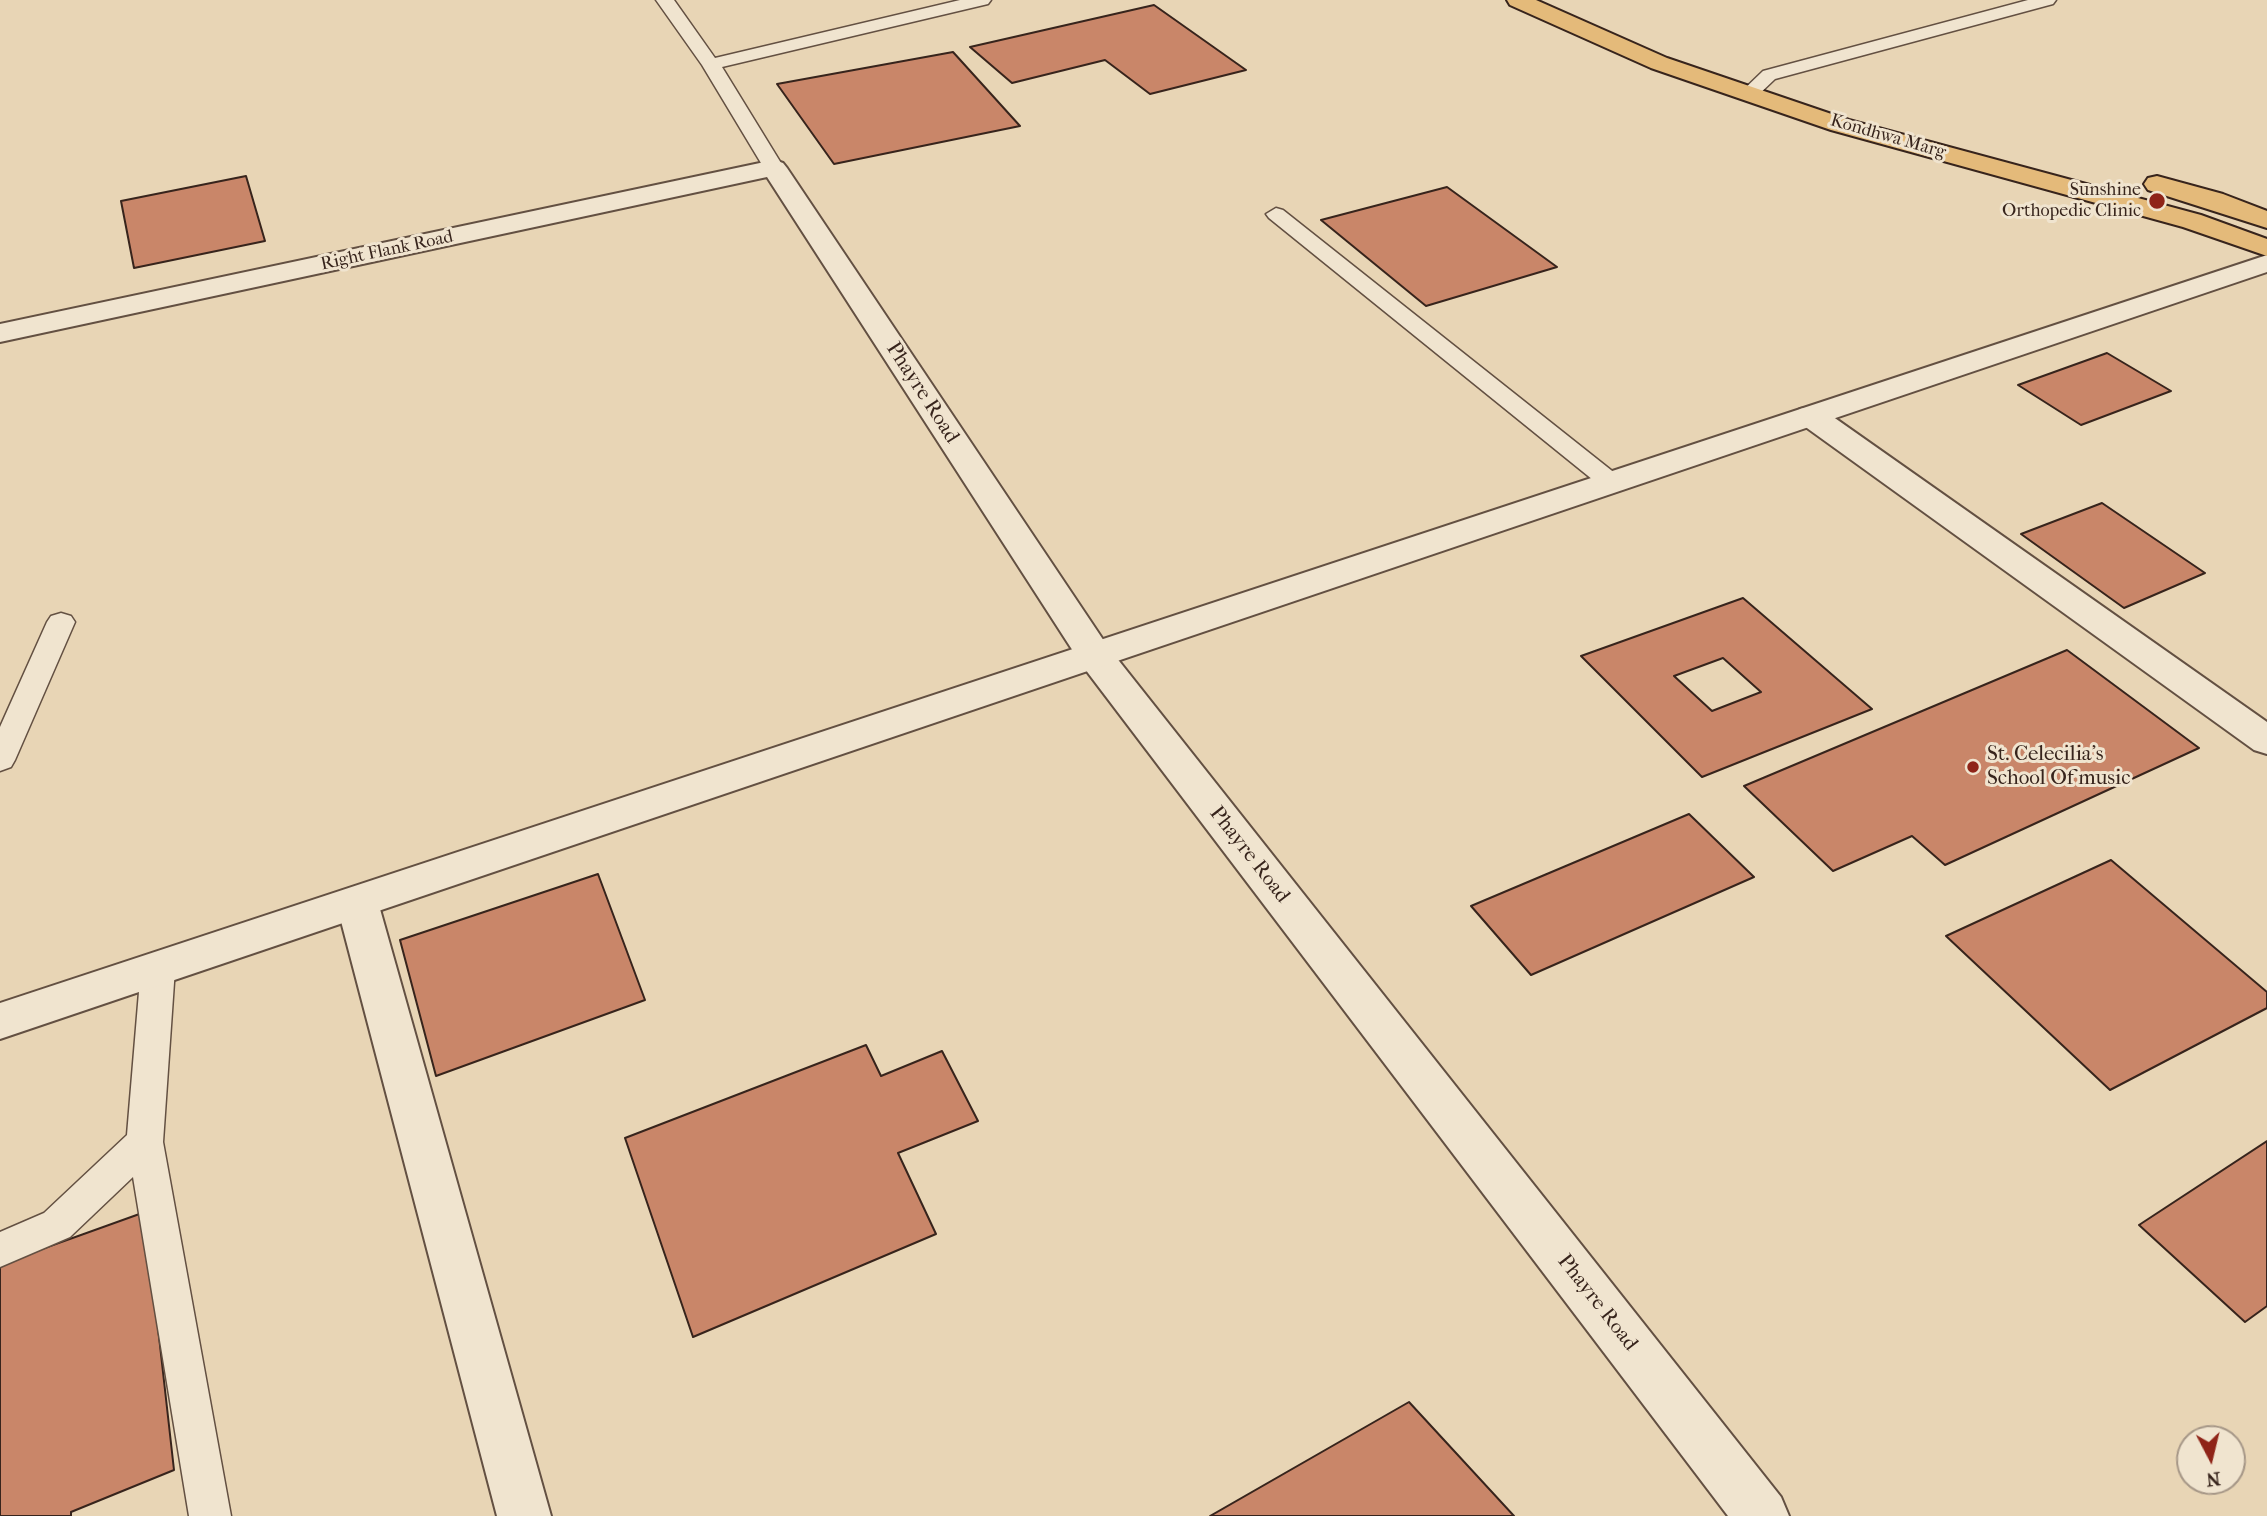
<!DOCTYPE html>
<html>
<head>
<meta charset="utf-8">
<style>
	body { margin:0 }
	#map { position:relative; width:2267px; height:1516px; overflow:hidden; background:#e8d5b5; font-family:"IM FELL French Canon",serif }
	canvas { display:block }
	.north { position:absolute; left:2176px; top:1425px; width:70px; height:70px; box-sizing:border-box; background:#f0e4cf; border:2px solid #a69787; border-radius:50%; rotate:173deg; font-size:19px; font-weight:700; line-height:28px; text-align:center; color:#37241c }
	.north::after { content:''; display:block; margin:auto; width:24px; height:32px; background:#8f2418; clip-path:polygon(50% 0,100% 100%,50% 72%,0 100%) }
</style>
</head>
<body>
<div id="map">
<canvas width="2267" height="1516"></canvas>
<div class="north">N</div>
</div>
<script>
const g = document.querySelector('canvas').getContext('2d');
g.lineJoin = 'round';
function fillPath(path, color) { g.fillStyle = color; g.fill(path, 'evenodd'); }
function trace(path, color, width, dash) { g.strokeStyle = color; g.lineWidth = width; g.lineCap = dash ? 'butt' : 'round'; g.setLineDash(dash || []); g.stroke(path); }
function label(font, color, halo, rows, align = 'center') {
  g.font = font + ' "IM FELL French Canon",serif'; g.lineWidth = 6; g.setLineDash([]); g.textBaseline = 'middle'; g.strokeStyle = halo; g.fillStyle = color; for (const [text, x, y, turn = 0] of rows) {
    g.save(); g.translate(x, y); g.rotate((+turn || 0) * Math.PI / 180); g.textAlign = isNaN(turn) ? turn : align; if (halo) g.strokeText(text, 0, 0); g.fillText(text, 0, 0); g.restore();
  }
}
const building = new Path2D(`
	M1154,5l92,65 -96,24 -45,-34 -93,23 -42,-36z
	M953,52l67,74 -186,38 -57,-80z
	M246,176l19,65 -131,27 -13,-67z
	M1447,187l110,80 -131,39 -105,-86z
	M2107,353l64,38 -90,34 -63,-40z
	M2102,503l103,70 -81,35 -103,-74z
	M1743,598l129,111 -170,68 -121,-121zM1723,658l38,34 -49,19 -38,-35z
	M2067,650l132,98 -254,117 -33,-29 -79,35 -89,-85z
	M1689,814l65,63 -223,98 -60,-69z
	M2111,860l156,132v16l-157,82 -164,-154z
	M598,874l47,126 -209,76 -36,-136z
	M866,1045l15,31 61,-25 36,70 -80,32 38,81 -243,103 -68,-199z
	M2267,1141v165l-22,16 -106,-97z
	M145,1212l29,258 -103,42v4h-71v-252z
	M1409,1402l105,114h-304z`);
fillPath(building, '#c98669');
trace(building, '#37241c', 2);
const service = new Path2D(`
	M656,0h18l41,58 245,-58h31l-3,4 -266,63 62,101 -10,6 -10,-6 -62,-103z
	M2028,0h28l-3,4 -278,75 -20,19h-14l-2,-4 24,-23z
	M1276,208l7,2 338,268 4,5 -4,5h-18l-334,-270 -3,-4z
	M61,613l10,3 4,6 -60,138 -4,7 -11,4v-44l47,-105 4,-6z
	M158,955l12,4 5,9 -12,174 68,374h-42l-56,-339 -63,60 -70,30v-35l44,-19 83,-78 14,-167 5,-9z`);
const minor = new Path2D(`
	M774,160l9,3 4,5 321,479 673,850 8,19h-61l-646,-851 -315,-488 -767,165v-18z
	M1811,407l11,2 445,313v32l-13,-4 -454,-327 -5,-7 5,-7z
	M357,886l15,5 6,11 173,614h-54l-161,-614 6,-11z`);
const tertiary = new Path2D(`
	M2267,255v17l-2267,767v-36z`);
const primary = new Path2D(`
	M1507,0h29l131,58 182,62 352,95 66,24v17l-84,-29 -352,-97 -180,-62 -141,-63z
	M2157,176l66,18 44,17v17l-119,-38 -4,-6 4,-6z`);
trace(service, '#635042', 3);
trace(minor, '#635042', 4);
trace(tertiary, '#635042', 4);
trace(primary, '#37241c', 4);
fillPath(service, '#f0e4cf');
fillPath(minor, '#f0e4cf');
fillPath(tertiary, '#f0e4cf');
fillPath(primary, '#e4ba7a');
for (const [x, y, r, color] of [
	[2157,201,9,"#8f2418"],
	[1973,767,7,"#8f2418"]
]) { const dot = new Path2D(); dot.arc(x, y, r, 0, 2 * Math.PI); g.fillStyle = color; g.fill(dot); trace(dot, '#f0e4cf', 2.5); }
label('18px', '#37241c', '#f0e4cf', [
	["Kondhwa Marg",1888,137,16],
	["Right Flank Road",387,251,-12]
]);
label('18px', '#37241c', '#f0e4cf', [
	["Sunshine",2141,191],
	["Orthopedic Clinic",2141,212]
], 'right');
label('21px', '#37241c', '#f0e4cf', [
	["Phayre Road",922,393,57],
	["Phayre Road",1249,855,52],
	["Phayre Road",1597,1303,52]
]);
label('21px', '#37241c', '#f0e4cf', [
	["St. Celecilia's",1987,755],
	["School Of music",1987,779]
], 'left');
</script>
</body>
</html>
